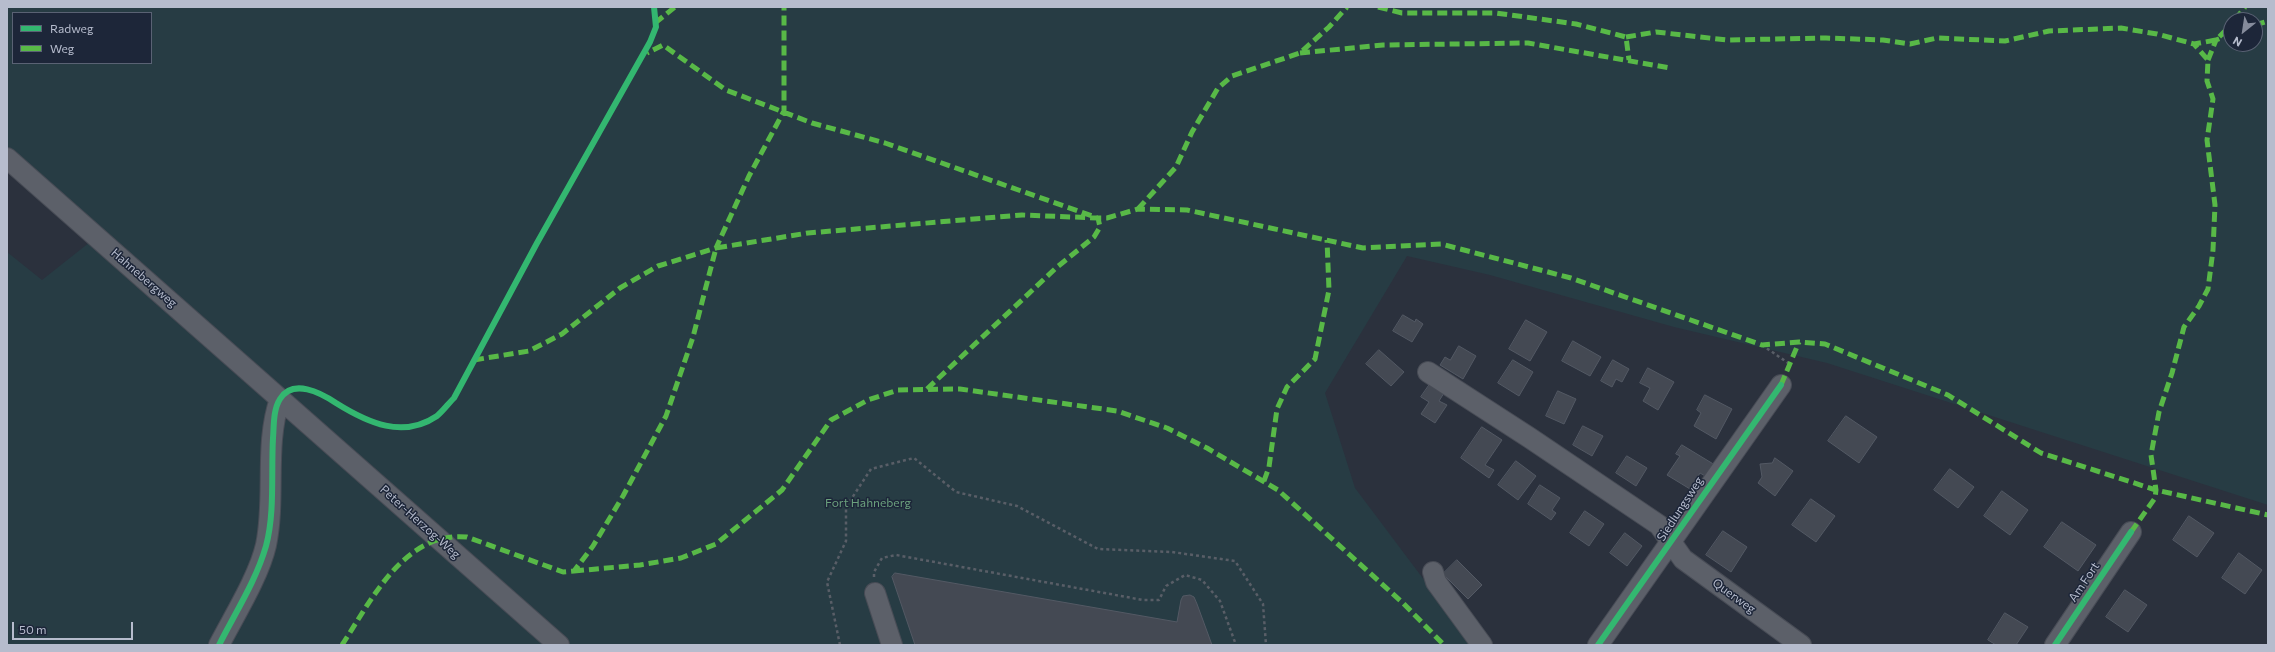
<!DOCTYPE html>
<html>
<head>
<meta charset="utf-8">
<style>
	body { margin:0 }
	#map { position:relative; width:2275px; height:652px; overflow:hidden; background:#2b313d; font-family:Commissioner,sans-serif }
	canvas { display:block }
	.frame { position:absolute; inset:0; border:8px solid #b6bccd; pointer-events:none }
	.legend { position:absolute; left:12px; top:12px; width:140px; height:52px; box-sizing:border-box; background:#1d2639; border:1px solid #5a6274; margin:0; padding:5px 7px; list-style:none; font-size:12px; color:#b6bccd }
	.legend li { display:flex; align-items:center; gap:8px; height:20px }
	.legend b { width:20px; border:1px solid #5a6274 }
	.north { position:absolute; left:2223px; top:12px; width:40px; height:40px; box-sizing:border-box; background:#1d2639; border:1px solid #5a6274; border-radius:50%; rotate:210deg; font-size:11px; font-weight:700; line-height:16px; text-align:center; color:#b6bccd }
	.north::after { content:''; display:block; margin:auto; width:14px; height:18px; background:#858b9b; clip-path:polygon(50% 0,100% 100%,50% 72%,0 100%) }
	.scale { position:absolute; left:12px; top:622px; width:121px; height:18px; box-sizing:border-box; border:2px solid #b6bccd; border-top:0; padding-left:5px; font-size:12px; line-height:14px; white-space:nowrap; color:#b6bccd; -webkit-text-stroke:3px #1d2639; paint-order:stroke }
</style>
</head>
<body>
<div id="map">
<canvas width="2275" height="652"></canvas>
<div class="frame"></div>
<ul class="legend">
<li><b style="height:5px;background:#33b770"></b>Radweg</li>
<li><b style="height:5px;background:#58b947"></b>Weg</li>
</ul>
<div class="north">N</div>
<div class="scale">50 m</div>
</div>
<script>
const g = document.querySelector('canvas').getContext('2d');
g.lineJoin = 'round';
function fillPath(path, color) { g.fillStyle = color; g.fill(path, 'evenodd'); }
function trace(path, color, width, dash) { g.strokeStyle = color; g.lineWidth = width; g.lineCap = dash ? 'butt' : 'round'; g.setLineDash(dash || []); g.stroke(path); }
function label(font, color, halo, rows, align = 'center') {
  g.font = font + ' Commissioner,sans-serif'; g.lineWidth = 3; g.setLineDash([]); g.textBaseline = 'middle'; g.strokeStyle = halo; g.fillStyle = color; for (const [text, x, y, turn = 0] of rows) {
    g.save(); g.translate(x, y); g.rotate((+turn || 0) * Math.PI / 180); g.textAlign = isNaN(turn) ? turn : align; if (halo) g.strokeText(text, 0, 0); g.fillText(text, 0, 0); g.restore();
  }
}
fillPath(new Path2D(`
	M7,7h2261v498l-441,-142 -153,-36 -184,-52 -83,-19 -82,137 30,95 118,157h-1249l42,-86 15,-137 11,-4 -285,-269zM13,13h138v50h-138zM2231,20h24v24h-24z
	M90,242l180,160 -9,143 -48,100h-206v-393l35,28z`), '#273c44');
const building = new Path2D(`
	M1403,315l12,7 1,-3 7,5 -11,18 -19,-11z
	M1526,320l21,12 -17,29 -21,-12z
	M1573,341l28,16 -11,19 -28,-15z
	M1459,346l17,10 -13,23 -23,-14 5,-8 5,3z
	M1379,350l25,22 -13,14 -25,-22z
	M1513,360l20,12 -14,24 -21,-13z
	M1613,360l16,9 -7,13 -6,-3 -4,8 -11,-6z
	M1648,368l26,14 -16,28 -15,-9 7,-13 -10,-5z
	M1430,384l14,9 -5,8 8,4 -12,18 -14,-9 8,-12 -8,-5z
	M1558,391l18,8 -12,25 -18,-8z
	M1705,395l27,14 -16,30 -22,-13 7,-13 -4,-3z
	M1846,416l31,21 -18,26 -31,-22z
	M1583,426l20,10 -11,20 -19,-11z
	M1482,427l20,13 -17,25 9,5 -5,8 -28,-20z
	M1682,445l33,20 -8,12 -7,-4 -10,16 -23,-14 13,-19 -4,-2z
	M1627,456l20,12 -11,18 -20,-13z
	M1775,458l18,13 -18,25 -17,-13 4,-6 -2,-13 12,-1z
	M1516,461l20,15 -18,24 -20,-15z
	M1950,469l24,18 -16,21 -24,-18z
	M1540,485l20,13 -8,12 4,3 -5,7 -23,-16z
	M2002,491l26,19 -18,25 -26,-19z
	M1811,499l24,17 -19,26 -24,-17z
	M1585,511l19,13 -15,22 -19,-13z
	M2189,516l25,17 -17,24 -24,-17z
	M2062,522l34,23 -18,26 -34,-24z
	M1723,531l24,16 -16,25 -25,-17z
	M1625,533l17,13 -15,20 -17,-13z
	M2239,553l23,17 -17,24 -23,-16z
	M1457,560l25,25 -14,14 -25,-25z
	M895,573l282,49 4,-22 2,-4 7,-1 4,2 3,7 15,41h-297l-23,-68z
	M2125,590l22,15 -19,27 -22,-15z
	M2005,613l23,14 -12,18h-20l-8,-5z`);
fillPath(building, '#444953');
trace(building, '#535964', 1);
const minor = new Path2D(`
	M7,158l552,487
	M1428,372l102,66 129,87 24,34 118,86
	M1433,572l3,10 46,63
	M875,593l17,52
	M219,645c15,-29 40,-69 47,-100 10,-48 -2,-100 14,-146
	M1598,645l183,-260
	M2055,645l76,-113`);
trace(minor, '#484c56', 22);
trace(new Path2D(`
	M1762,345l29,20
	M874,577v-5l8,-14 14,-3 247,45h16l7,-14 19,-11 17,5 18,21 16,44
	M840,645l-13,-63 19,-41v-34l25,-38 43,-11 42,34 61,14 81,43 74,3 63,9 28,43 3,41`), '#595e67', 2.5, [3, 3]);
trace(minor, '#5c6069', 20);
trace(new Path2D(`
	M1378,7l24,6h94l80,11 50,13 3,23
	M2235,20l10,-13
	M655,23l20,-16
	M2255,25l13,-4
	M1626,37l30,-5 71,8 99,-2 57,2 27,4 27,-6 68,3 44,-10 72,-3 36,6 37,10 22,-4 15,-15
	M1300,53l83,-8 145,-2 142,25
	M2208,60l8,-20 15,-6
	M1138,209l38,-42 16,-35 26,-44 14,-12 68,-23 29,-26 18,-20
	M474,360l55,-9 33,-17 58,-46 38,-22 58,-18 33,-72 35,-65v-104
	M1781,385l18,-43
	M927,389l129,-121 38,-31 6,-10 -2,-9h9l31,-9 49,1 176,38 78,-4 130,34 191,67 37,-3 26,2 123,51 93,58 115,37 112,25
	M1264,481l5,-14 8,-58 10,-22 28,-28 14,-69 -2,-50
	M2131,532l24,-34 1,-8 -5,-35 8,-43 13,-39 12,-46 15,-21 9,-17 5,-39 2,-45 -8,-65 6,-41 -6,-18 1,-21 -14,-16
	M574,571l66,-6 41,-7 35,-14 66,-54 49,-70 37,-20 30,-10 62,-1 157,22 50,17 40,20 71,42 125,113 41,42
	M342,645c29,-44 62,-114 125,-108l96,35 11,-1 19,-25 30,-50 43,-80 27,-79 23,-89 92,-15 214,-18 76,3 -213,-75 -73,-20 -86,-33 -63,-45 -16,8`), '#58b947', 5, [10, 5]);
trace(new Path2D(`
	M219,645c16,-32 37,-64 47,-99 9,-33 5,-73 7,-108 1,-12 0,-28 7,-39 13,-21 41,-6 56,4 32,20 67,36 101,13 6,-5 11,-12 17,-18l83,-155 113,-201 6,-15 -2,-20
	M1598,645l183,-260
	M2055,645l76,-113`), '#33b770', 6);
label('12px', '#b6bccd', '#1d2639', [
	["Hahnebergweg",144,278,41],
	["Siedlungsweg",1680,509,-57],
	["Peter-Herzog-Weg",420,522,42],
	["Am Fort",2084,582,-56],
	["Querweg",1734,596,36]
]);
label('12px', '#6ba07d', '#1d2639', [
	["Fort Hahneberg",868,503]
]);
</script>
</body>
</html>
